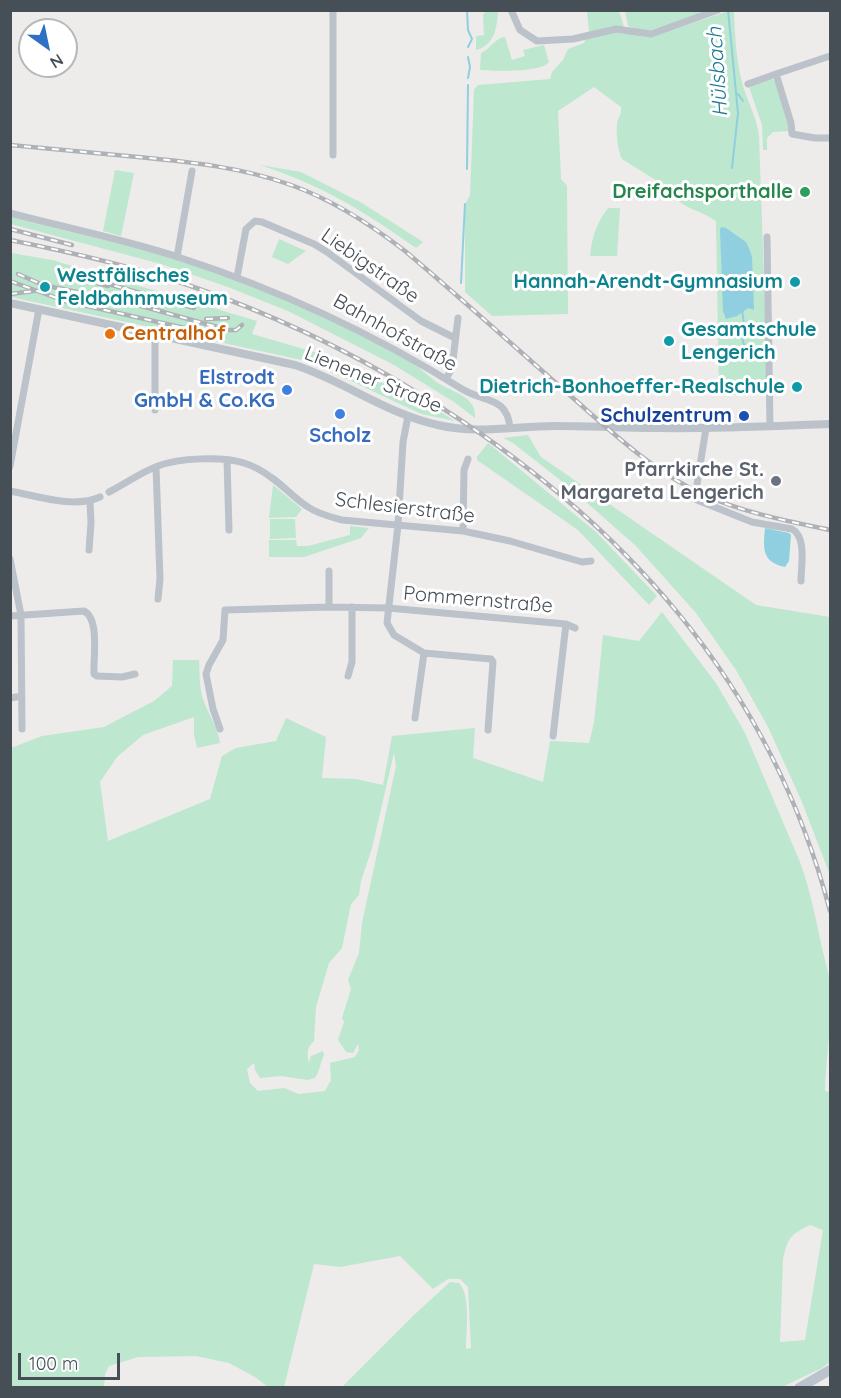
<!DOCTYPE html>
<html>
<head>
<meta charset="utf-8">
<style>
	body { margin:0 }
	#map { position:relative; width:841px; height:1398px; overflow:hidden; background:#eeebeb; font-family:Quicksand,sans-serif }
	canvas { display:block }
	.frame { position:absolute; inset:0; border:12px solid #464e56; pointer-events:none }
	.north { position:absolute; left:18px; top:18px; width:60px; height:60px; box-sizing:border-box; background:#fff; border:2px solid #b5b8bb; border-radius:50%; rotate:147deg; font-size:16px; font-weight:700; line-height:24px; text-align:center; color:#464e56 }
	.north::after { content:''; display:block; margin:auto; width:21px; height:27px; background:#2e70c4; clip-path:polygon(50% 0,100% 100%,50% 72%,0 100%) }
	.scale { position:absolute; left:18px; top:1353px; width:102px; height:27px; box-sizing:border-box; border:3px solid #464e56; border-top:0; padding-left:8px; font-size:18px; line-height:21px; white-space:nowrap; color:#464e56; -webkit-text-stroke:4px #fff; paint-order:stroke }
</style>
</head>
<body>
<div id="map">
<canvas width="841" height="1398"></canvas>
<div class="frame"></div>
<div class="north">N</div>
<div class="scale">100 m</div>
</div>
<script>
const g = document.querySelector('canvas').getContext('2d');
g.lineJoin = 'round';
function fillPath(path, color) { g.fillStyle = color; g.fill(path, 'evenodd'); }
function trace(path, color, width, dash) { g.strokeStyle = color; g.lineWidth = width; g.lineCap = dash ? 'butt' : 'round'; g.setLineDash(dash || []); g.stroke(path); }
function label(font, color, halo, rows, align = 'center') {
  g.font = font + ' Quicksand,sans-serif'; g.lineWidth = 6; g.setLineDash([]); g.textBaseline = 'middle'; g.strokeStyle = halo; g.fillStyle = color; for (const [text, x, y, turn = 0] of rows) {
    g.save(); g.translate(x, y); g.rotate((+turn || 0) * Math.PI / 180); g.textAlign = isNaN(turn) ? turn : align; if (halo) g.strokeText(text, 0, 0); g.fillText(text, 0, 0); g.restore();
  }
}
fillPath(new Path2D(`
	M486,11h12c-1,16 -3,34 -22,39v-14l8,-1 -1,-20z
	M587,11h32l5,16 -10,-1 -25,6z
	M625,11h83l-60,20h-7l-13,-5z
	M729,11h5c1,25 2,50 9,75 5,17 14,32 16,50l9,259h-49l-3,-174c-15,-11 -39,-13 -46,-32l-48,-30c-4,-7 -6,-25 -5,-34 0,-7 5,-10 4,-18l-27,-20 -36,24 3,68 6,7 1,128 -76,2 -27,-24v-88l5,-8 4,-106 4,-5 72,-6 2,-7 11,-12 5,-11 16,-6 2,-6 31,-6 33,6z
	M505,37l7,23 13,-4 -2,-6 21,-5 5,17c-9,11 -54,9 -69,8l1,-17c9,-4 14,-15 24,-16z
	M772,79l3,2 14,42 1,8 -17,1 -6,6v12h-4l-1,-25 -13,-38z
	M260,165l41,7 61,31 61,39 -7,6c-52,-37 -95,-63 -156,-83z
	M115,170l19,3 -13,63 -18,-5z
	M608,208h12l-3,48h-27c2,-19 6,-32 18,-48z
	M11,217c55,15 112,26 167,43 78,25 158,57 229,99 10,6 19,15 28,22 16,12 42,14 40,37l-21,-16 -60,-37 -106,-54 -60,-24 -67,-23 -150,-40z
	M279,239l27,12 -18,13 -16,-7z
	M11,253l41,7 205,61 -5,13 69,20 34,14 51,27c7,0 17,5 20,11l16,7 13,8 -33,-7 -20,-9 -91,-43 -300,-65z
	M528,435l13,22 215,148 74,12v258l-28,-73 -34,-75 -32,-57 -40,-57 -60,-67 -67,-59 -56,-44 -10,-5z
	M488,443l108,89 61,64 -8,9 -71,-75 -101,-70v-3z
	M273,485l29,24 -6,8 -27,1z
	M270,519h25l1,19 -26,1z
	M350,526l19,2 -8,10 -57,19h-35v-17h27l1,6h11l42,-11z
	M662,612l54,71 29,50 55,129c10,28 16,57 22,86 3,13 8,28 8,41 2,35 -4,67 -5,102l5,1v270l-8,6 -40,19h-440l72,-72 36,-33 9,1c12,13 7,47 7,66l5,-1 -3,-61 -8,-8h-12l-15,10 -33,-33 -60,11 -26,-3 -30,123h-16l-13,-10 -26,-14 -33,-7 -58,1 -29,9 -4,8 -1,13 -93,1v-640l31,-12 62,-9 50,-26 18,-15 1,-26h26c1,13 0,27 4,39 5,15 15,28 17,44l-23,5 -3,-14v-17l-51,18 -26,22 -17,25 8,59 102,-42 12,-43 14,-8 40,-7 10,-23 40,19 -4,41 34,1 27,6 9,-49 83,-8 -2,30 70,24 7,-41 39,2 5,-20 9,-88 36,6zM394,753l2,13 -34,157 -3,30 -11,27 3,9 -9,29 2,4 -6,18 8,12 7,1 5,-9 1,6 -4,7 -25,6 1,17 -6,11 -26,3 -15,-6 -26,3 -8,-8 -3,-14 7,-6 1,7 5,8 21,-2 26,4 8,-2c5,-7 5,-15 9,-23l-1,-4 -12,5 -2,7c-2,-9 -3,-15 5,-22l2,-34 13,-44 13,-15 9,-44 8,-9 2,-14 11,-33zM810,1225l13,5 -18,110 -25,2 3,-83c5,-22 7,-24 27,-34z`), '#bde7ce');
fillPath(new Path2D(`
	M721,227l5,1 20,14 3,6 3,9 2,53 -6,-2 -11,8 -11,3 -3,-8 -3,-81z
	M765,528l24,5 2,2 -2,26 -4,6c-23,-5 -22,-18 -20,-39z`), '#90cfdf');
trace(new Path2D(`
	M467,10l1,20 4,9 -4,8
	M728,10l10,103 -6,55
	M468,78l2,-11 -2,-10
	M738,94l5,7
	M467,169l1,-84
	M461,283l4,-79
	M741,355l3,-10 -3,-12 3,-8 -2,-16`), '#90cfdf', 2);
trace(new Path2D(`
	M511,10l9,20 17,11 36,-2 43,-10 35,5 67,-24
	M830,56l-54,18 15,49 1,11 23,4h15
	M748,84l28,-10
	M333,155v-145
	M10,213c56,15 113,26 168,44 102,33 193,75 284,132 23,14 45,7 48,39
	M767,237l3,189
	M177,257l15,-86
	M237,277l9,-48 9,-8 7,1 52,22 13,8 94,69 34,17
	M446,379l6,-11 6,-50
	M155,410v-77
	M408,416l-5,26 -5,83 -11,98 7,12 30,18 67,6 2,3 -5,68
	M706,428l-10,63 1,9 55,22 40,7c15,8 9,37 9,52
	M227,460l2,70
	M10,466l29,-157
	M156,467l4,112 -2,20
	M10,491c28,5 63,18 90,6
	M109,492c16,-8 32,-20 49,-26 21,-8 64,-10 86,-3 10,3 20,9 28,15 13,9 23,21 36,29 10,7 23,10 34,13l121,11 47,10 72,21 9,-1
	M463,531l1,-61 4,-11
	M89,550l2,-27 -1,-21
	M10,559l11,56 1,114
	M329,571v36
	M10,616l74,-5c16,8 9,48 10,63l3,2 25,1 13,-3
	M348,676l4,-14v-55
	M10,698l12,-2
	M415,718l9,-65
	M220,729l-7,-20 -7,-35 3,-9 14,-25 2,-30 104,-3 59,1 178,16 9,4
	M553,736l13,-112`), '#bbc2c9', 7);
trace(new Path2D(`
	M10,303l285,62c49,16 92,49 143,60 41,10 82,0 123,1 32,0 64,2 96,2 58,1 116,-2 173,-4`), '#bbc2c9', 8);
trace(new Path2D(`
	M799,1388l31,-18`), '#bbc4cd', 10);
const rail = new Path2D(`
	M10,145c43,4 86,8 128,12 52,5 103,10 153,28 42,15 79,39 114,66 57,48 112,98 168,147 41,36 81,74 131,97 41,18 83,26 126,35
	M10,229l62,16
	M10,240c59,12 118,25 175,44 83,28 163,66 238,112 198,122 347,286 407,515
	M18,274l25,11 91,19 94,26h8l6,-5
	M68,275l40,11
	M10,281l55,20 146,33
	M101,282l93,26
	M10,294l24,-3
	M206,319l22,-1`);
trace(rail, '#aeb1b5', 4.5);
trace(rail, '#fff', 2, [7]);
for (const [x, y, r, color] of [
	[805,192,6,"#2e9e5b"],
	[795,282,6,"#0f9aa8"],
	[45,287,6,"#0f9aa8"],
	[110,334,6,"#e8710a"],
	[669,341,6,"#0f9aa8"],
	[797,387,6,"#0f9aa8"],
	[287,390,6,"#3f7fe0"],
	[340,414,6,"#3f7fe0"],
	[744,416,6,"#1a4fb4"],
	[776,481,6,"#6b7280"]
]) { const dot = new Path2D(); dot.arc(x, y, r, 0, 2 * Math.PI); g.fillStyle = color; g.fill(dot); trace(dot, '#fff', 2); }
label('bold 20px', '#27864d', '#fff', [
	["Dreifachsporthalle",793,192]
], 'right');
label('20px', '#464e56', '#fff', [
	["Liebigstraße",370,266,35],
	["Bahnhofstraße",395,333,29],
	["Lienener Straße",373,380,22],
	["Schlesierstraße",405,508,7],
	["Pommernstraße",478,600,5]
]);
label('bold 20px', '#0d838f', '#fff', [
	["Westfälisches",57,276],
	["Feldbahnmuseum",57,299],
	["Hannah-Arendt-Gymnasium",783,282,"right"],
	["Gesamtschule",681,330],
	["Lengerich",681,353],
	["Dietrich-Bonhoeffer-Realschule",785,387,"right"]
], 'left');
label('bold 20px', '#c56008', '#fff', [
	["Centralhof",122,334]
], 'left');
label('bold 20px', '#366cbe', '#fff', [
	["Elstrodt",275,378],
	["GmbH & Co.KG",275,401],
	["Scholz",340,436,"center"]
], 'right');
label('bold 20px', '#164399', '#fff', [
	["Schulzentrum",732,416]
], 'right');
label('bold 20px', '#5b616d', '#fff', [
	["Pfarrkirche St.",764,470],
	["Margareta Lengerich",764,493]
], 'right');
label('italic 21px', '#1d7a92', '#fff', [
	["Hülsbach",718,72,-94]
]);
</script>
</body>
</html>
